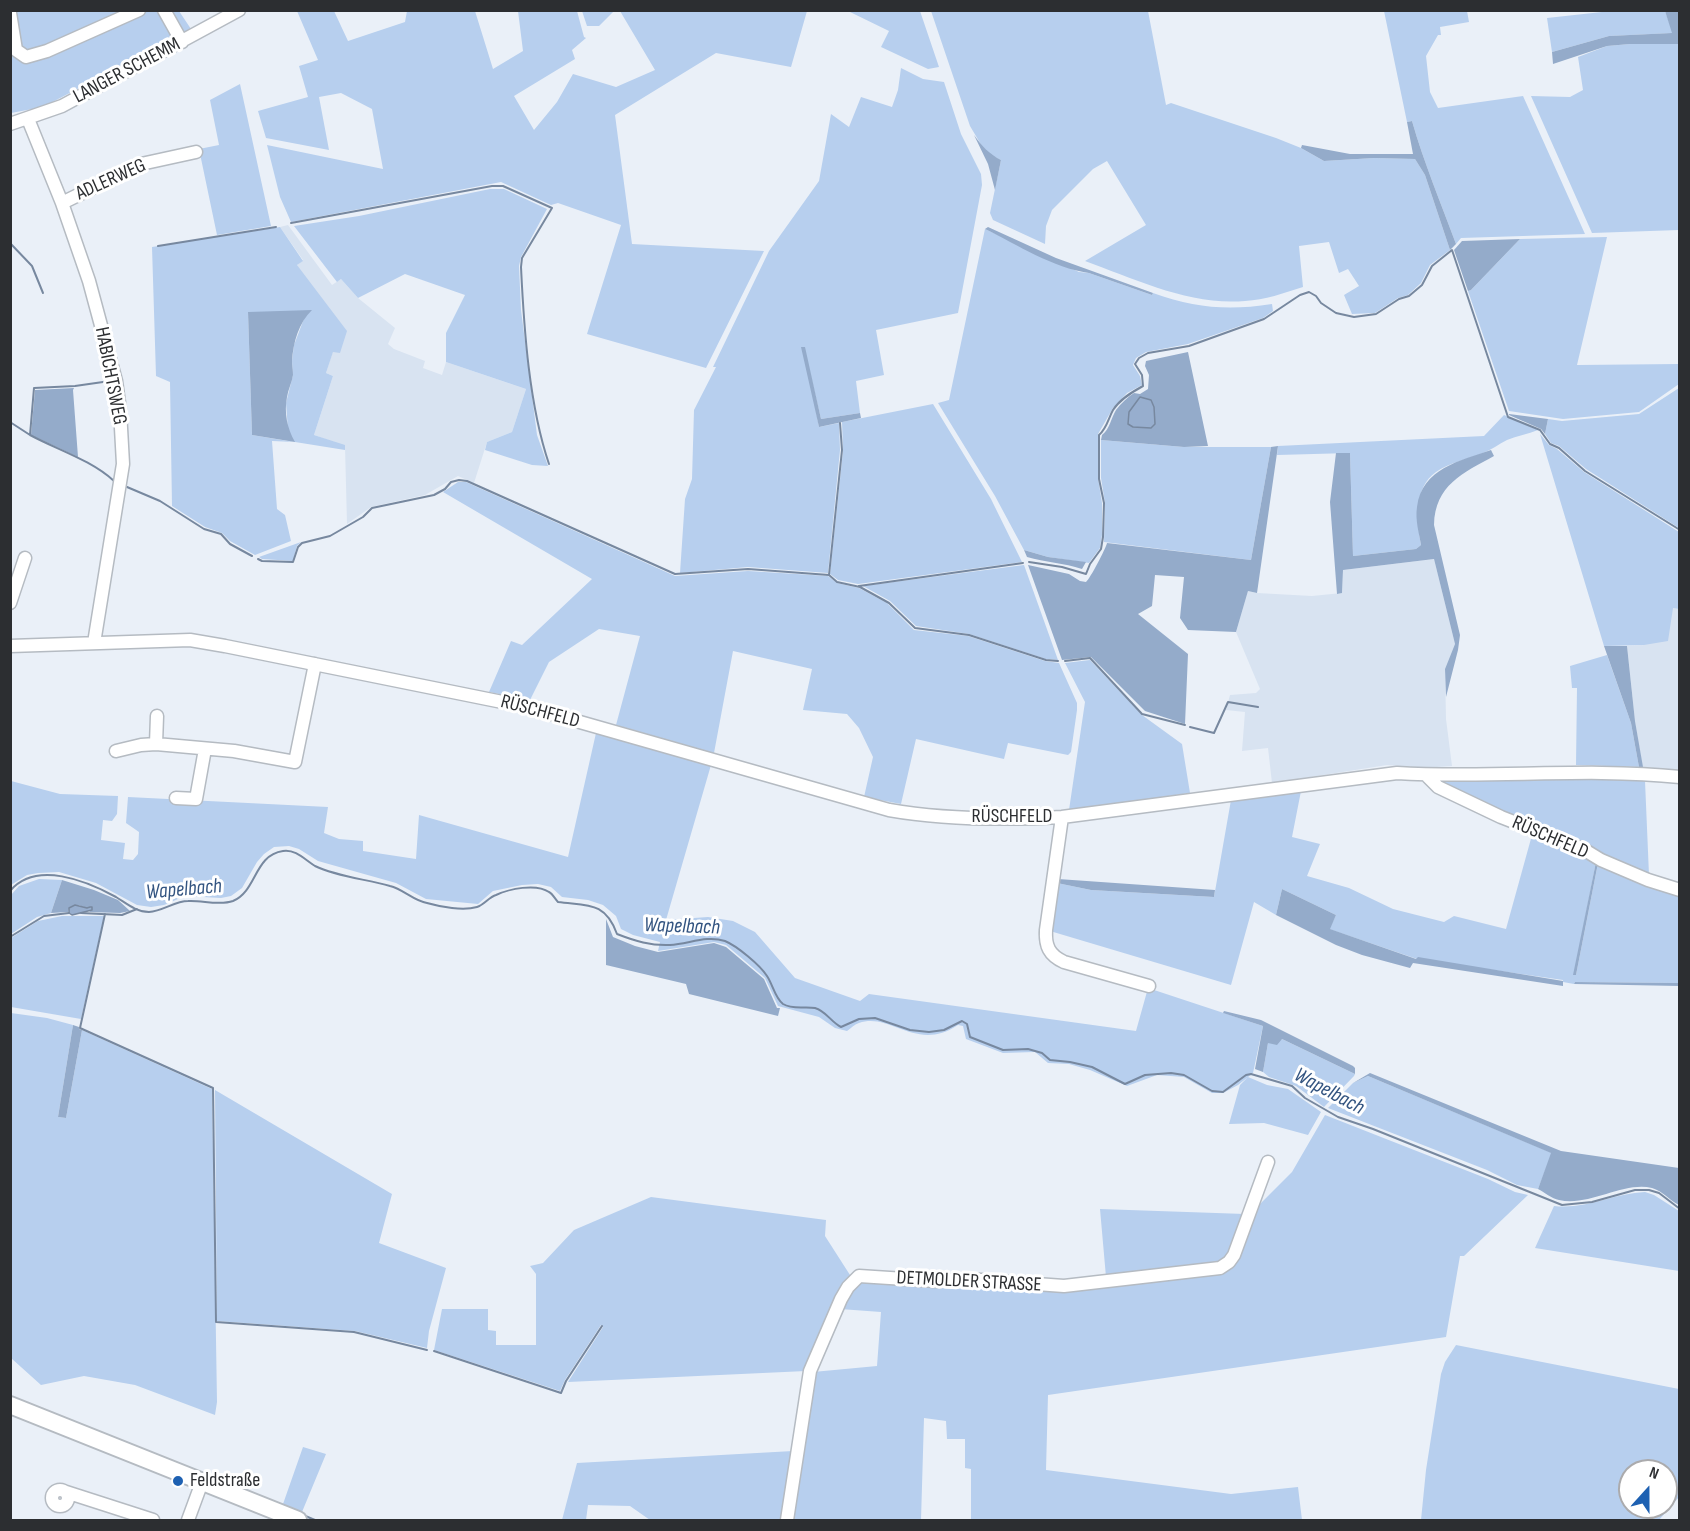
<!DOCTYPE html>
<html>
<head>
<meta charset="utf-8">
<style>
	body { margin:0 }
	#map { position:relative; width:1690px; height:1531px; overflow:hidden; background:#eaf0f8; font-family:"Sofia Sans Condensed",sans-serif }
	canvas { display:block }
	.frame { position:absolute; inset:0; border:12px solid #2c2e31; pointer-events:none }
	.north { position:absolute; left:1618px; top:1459px; width:60px; height:60px; box-sizing:border-box; background:#fff; border:2px solid #ababad; border-radius:50%; rotate:21deg; font-size:16px; font-weight:700; line-height:24px; text-align:center; color:#2c2e31 }
	.north::after { content:''; display:block; margin:auto; width:21px; height:27px; background:#1e61b2; clip-path:polygon(50% 0,100% 100%,50% 72%,0 100%) }
</style>
</head>
<body>
<div id="map">
<canvas width="1690" height="1531"></canvas>
<div class="frame"></div>
<div class="north">N</div>
</div>
<script>
const g = document.querySelector('canvas').getContext('2d');
g.lineJoin = 'round';
function fillPath(path, color) { g.fillStyle = color; g.fill(path, 'evenodd'); }
function trace(path, color, width, dash) { g.strokeStyle = color; g.lineWidth = width; g.lineCap = dash ? 'butt' : 'round'; g.setLineDash(dash || []); g.stroke(path); }
function label(font, color, halo, rows, align = 'center') {
  g.font = font + ' "Sofia Sans Condensed",sans-serif'; g.lineWidth = 6; g.setLineDash([]); g.textBaseline = 'middle'; g.strokeStyle = halo; g.fillStyle = color; for (const [text, x, y, turn = 0] of rows) {
    g.save(); g.translate(x, y); g.rotate((+turn || 0) * Math.PI / 180); g.textAlign = isNaN(turn) ? turn : align; if (halo) g.strokeText(text, 0, 0); g.fillText(text, 0, 0); g.restore();
  }
}
fillPath(new Path2D(`
	M288,225l44,60 9,-6 17,19 37,30 -7,16 6,5 31,12 -2,7 19,7 4,-13 80,27 -14,43 -25,10 -13,41 -16,-7 -33,19 -54,12 -24,17 -2,-78 -31,-11 19,-59 -7,-3 7,-22 -36,-86 6,-5 -23,-33z
	M1434,559l21,85 -10,25 1,50 6,47 -28,2 -37,-3 -115,18 -4,-35 -26,3 3,-39 -19,-2 4,-15 26,-2 4,-4 -24,-57 12,-41 9,2 55,3 30,-3 1,-23z
	M1673,608l6,1v164l-36,-3 -8,-49 -8,-75 17,-1z`), '#d8e3f1');
fillPath(new Path2D(`
	M11,11h168l12,18 -148,78 -32,6z
	M297,11h37l14,30 57,-19 2,-11h68l18,58 30,-18 -5,-40h59l7,26 2,1 -14,12 3,9 -61,37 20,34 23,-28 16,-28 43,13 39,-17 -35,-59h187l-16,56 -75,-14 -101,62 17,129 132,7 -58,117 -119,-34 34,-109 -63,-22 -7,2 -50,-23 -210,40 -11,-25 -13,-52 116,24 -11,-60 -31,-16 -22,4 10,53 -63,-12 -8,-27 50,-14 -9,-31 19,-6z
	M582,11v-1l32,1 -15,15h-12z
	M851,11h69l19,56 -11,2 -47,-22 8,-16 -39,-19z
	M931,11h217l18,94 5,-2 105,35 25,10 23,13 50,-3 41,1 10,16 25,75 -20,15 -9,18 -13,12 -10,3 -23,15 -23,1 -8,-19 15,-9 -11,-17 -9,4 -10,-31 -30,4 4,41c-19,6 -38,13 -58,14 -55,5 -110,-22 -160,-40l61,-36 -39,-64 -14,8 -41,41 -6,16 -1,18 -52,-24 -3,-7 11,-53 -9,-4 -9,-8 -13,-22z
	M1384,11h83l2,11 -29,5 1,8h-3l-12,21 4,36 8,16 85,-12 62,138 -124,4 -5,6c-15,-41 -32,-81 -44,-123l-5,1z
	M1611,11h54l8,22 -64,3 -57,16 -5,-34z
	M1630,44h49v186l-87,3 -61,-137 39,1 13,-7 -5,-33 29,-11z
	M901,68l22,11 21,3 17,52 20,40 1,11 -24,128 -82,17 8,45 -28,6 4,32 -39,6 -17,-72 15,80 20,-4 1,27 -12,123 -80,-6 -68,6 5,-74 7,-20 2,-69 22,-43h-3l56,-116 50,-70 12,-67 18,13 12,-30 31,10 6,-17z
	M240,84l31,142 -54,9 -18,-86 20,-4 -9,-45z
	M490,189h14l43,20 -26,48 -2,9 2,44 16,125 11,31 -16,-1 -47,-15 2,-8 25,-10 14,-43 -80,-27v-29l19,-38 -60,-21 -47,24 -17,-19 -4,3 -43,-56 65,-10z
	M280,227l23,34 -6,4 50,66 -7,22 -7,-1 -7,21 7,3 -19,59 31,10v5l-50,-8 -23,-1 5,68 8,6 6,26 -36,14 -25,-14 -8,-8 -17,-6 -33,-21 -2,-124 -14,-6 -4,-129zM248,312l57,4 -11,29 -2,16 1,14 -7,28 2,27 6,12 -42,-7z
	M985,229l94,43 10,1 63,22 1,-2c42,15 75,18 119,11l1,7 -10,7 -75,26 -42,8 -10,6 -3,7 7,11 2,9 -15,8 -14,15 -15,26v44l4,25v32l-2,13 -11,15 -41,-6 -24,-7 -29,-54 -57,-93 11,-3z
	M1607,237l-30,128 102,-1v20l-40,28 -76,7 -54,-8 -41,-120 3,-1 49,-51z
	M1679,388v140l-93,-59 -27,-23 -8,-3 -6,-9 3,-15 14,2 77,-7z
	M933,404l58,95 31,63 -164,22 -20,-4 -8,-6 13,-123 -1,-29z
	M1504,415l34,15c-10,4 -21,6 -31,10 -8,4 -16,10 -24,13 -15,6 -34,10 -47,19 -23,16 -19,50 -15,73l-5,4 -63,7 -3,-103 -73,2 1,-9 206,-10z
	M1540,434l9,11 8,4 27,23 95,60v77l-6,-1 -5,33 -24,4 -40,1z
	M1101,440l83,7h87l-20,113 -147,-18 1,-39 -4,-25z
	M458,482h8l209,94 73,-5 80,5 9,7 22,5 28,15 27,27 54,6 77,25 14,2 18,40v7l-6,42 -3,3 -60,-12 -4,16 -88,-20 -15,65 -37,-7 9,-40 -14,-29 -12,-14 -44,-4 9,-41 -79,-18 -19,102 -98,-28 24,-89 -41,-7 -50,33 -19,38 -41,-8 22,-51 11,4 70,-66 -149,-87z
	M301,542l-4,4 -4,15 -31,-2 -3,-2z
	M1024,565l34,95 -12,-1 -77,-25 -53,-8 -26,-25 -27,-15z
	M1607,655l24,68 8,44 -63,-2 1,-77h-5l-2,-22z
	M1090,660l52,55 40,29 8,49 -121,17 16,-108 -20,-39z
	M596,733l115,32 -45,155 42,-3 25,4 22,11 40,46 65,23 9,-7 267,37 12,-43 115,38 -10,47 -15,12 -15,8h-11l-28,-16 -27,-2 -30,11 -37,-16 -21,-6 -21,-1 -13,-11 -32,1 -37,-14 -3,-13 -5,-1c-42,28 -67,-13 -99,-2 -4,1 -8,5 -12,8l-12,-3 -16,-11 -41,-11 -13,-28 -39,-33 -12,-3 -56,9 2,-9 -27,-7 -12,-6 -5,-13 -13,-11 -15,-5 -26,-3 -11,-10 -13,-3 -16,1 -29,6 -15,13 -52,-5 -30,-16 -78,-22 -19,-12 -10,-3 -15,1 -10,7 -7,8 -15,26 -11,8 -10,2 -36,-2 -21,9 -13,2 -14,-2 -41,-22 -37,-11 -21,1 -11,2 -16,10v-104l49,13 58,2 -1,18 -5,7 -9,-1 -2,20 24,3 -2,16 10,1 5,-6 1,-22 -13,-9 2,-26 200,10 -4,26 15,6 24,2v10l53,8 3,-44 149,42z
	M1624,778l21,3 4,94 -44,-20 -18,-10 -75,-29 -72,-35 1,-2z
	M1301,791l-9,46 28,7 -13,32 42,12 44,21 51,13 10,-6 52,13 26,-94 50,20 14,7 -22,113h2l22,-112 48,22 33,11v87l-104,-1 -1,2 -11,-2v-2l-146,-21 -88,-30 7,-14 -54,-26 -6,26 -22,-13 -23,83 -181,-54 7,-48 34,7 123,7 17,-97z
	M39,879l23,1 -11,33 -14,4 -26,17v-39l8,-9z
	M62,916h42l-23,103 -70,-12v-69l27,-17z
	M11,1013l36,5 26,7 -15,92 8,1 16,-88 130,59 5,313 -2,13 -80,-30 -51,-9 -43,9 -30,-27z
	M1282,1039l73,35 -1,2 -30,31 -28,-21 -27,-9 -6,-5 5,-29z
	M1368,1076l184,77 -14,36 -21,-4 -30,-15 -159,-62 25,-25z
	M1248,1077l19,8 21,4 33,23 -13,23 -44,-12 -35,1 11,-39z
	M215,1090l177,104 -13,49 67,25 -17,63 -2,17 -72,-17 -138,-10z
	M1325,1115l163,64 27,13 13,3 -64,61h-4l-14,81 -398,58 -2,75 185,24 67,-7 4,33h-331v-51l-6,-1v-29h-18l-1,-18 -22,-3 -3,102h-131l23,-148 64,-6 4,-54 -41,-3 5,-9 17,-20 107,2 82,7 170,-18 34,-62 37,-37z
	M1645,1192l9,3 25,16v60l-144,-23 19,-42c31,4 60,-13 91,-14z
	M651,1197l175,23 -1,16 25,39 1,4 -45,92 -238,11 35,-55 -2,-2 -36,55 -5,11 -126,-41 8,-41h46v21l8,1v14h40v-71l-6,-8 13,-3 31,-33z
	M1100,1209l145,5 -14,39 -12,11 -113,13z
	M1456,1345l223,44v108l-20,23h-238l5,-50 15,-96 4,-12zM1630,1471h36v36h-36z
	M303,1447l23,7 -24,58 -19,-8z
	M793,1451l-11,69h-132l-20,-14 -42,-1 -2,15h-24l15,-57z`), '#b7cfee');
fillPath(new Path2D(`
	M1665,11h14v33h-49l-23,2 -54,18 -1,-12 57,-16 63,-3z
	M1412,121c12,42 29,82 44,123l-6,6 -25,-75 -10,-16 -41,-1 -50,3 -23,-13 1,-3 48,9h63l-6,-32z
	M974,135c8,11 15,19 27,25l-6,30 -7,-26z
	M988,227l68,31 97,35 -1,2 -63,-22c-36,-5 -71,-28 -104,-44z
	M1520,239l-49,51 -3,1 -14,-41 8,-9z
	M312,310c-13,12 -19,33 -20,51 0,4 1,9 1,14 -1,7 -5,15 -6,22 -3,16 0,31 8,45l-43,-7 -4,-123z
	M801,347h4l16,72 39,-6 1,5 -42,9z
	M1188,352l20,94 -24,1 -83,-7 1,-5c8,-6 9,-17 14,-25 5,-7 12,-13 18,-17l6,1 8,-5 1,-14 -4,-9 1,-5z
	M74,388l-1,2 5,67 -47,-22 4,-45z
	M1509,414l39,5 -3,15 -4,-5 -32,-14z
	M1278,446l-21,147 -9,-2 -12,41 -48,-2 -8,-12 4,-41 -29,-2 -3,31 -14,8 50,40 -3,70 -40,-13 -54,-54 -29,3 -34,-95 41,9 11,7 6,1c4,-3 20,-34 21,-39l144,17 20,-113z
	M1491,450l3,6c-31,17 -59,29 -60,69l26,110 -2,15 -12,47 -1,-28 10,-25 -21,-85 -91,11 -1,23 -5,1 -7,-92 6,-49h14l3,103 63,-7 5,-4c-2,-12 -6,-25 -4,-38 5,-39 43,-46 74,-57z
	M1024,550l24,7 38,5 -4,7c-18,-6 -37,-7 -55,-12z
	M1604,646h23l8,75 8,46h-4l-8,-44z
	M1596,862l2,1 -22,112h-3z
	M1058,879l157,11 -1,7 -123,-7 -34,-7z
	M62,880l32,10 24,10 12,11 -10,2 -31,-1 3,-2 -2,-3 -3,1 -9,-3 -9,3 -1,4 -17,1z
	M1282,889l54,26 -6,14 86,30 2,-2 145,24v5l-150,-23 -3,5 -48,-13 -26,-10 -60,-30z
	M606,919l7,18 22,9 23,6 56,-9 12,4 38,32 13,29h3l-2,8 -89,-22 -3,-10 -80,-19z
	M1575,982l104,1 1,3 -106,-2z
	M1224,1011l37,9 92,46 2,2v6l-73,-35 -5,6 -9,-2 -5,29 -8,-3 8,-43 -40,-13z
	M73,1025l6,2v2l3,1 -16,88 -8,-1z
	M1370,1073l191,78 118,17v37c-10,-5 -16,-14 -27,-17 -28,-7 -63,19 -93,12 -7,-1 -15,-8 -21,-11l13,-36 -183,-77 -15,7z`), '#94abca');
const water = new Path2D(`
	M1140,397l11,3 3,7 1,17 -4,4 -18,-1 -5,-3 1,-12z
	M75,905l12,3 3,-1h2v3l-20,5 -3,-2v-5z`);
fillPath(water, '#97aece');
trace(water, '#77889f', 1.5);
trace(new Path2D(`
	M291,223l201,-37h11l49,22 -30,50 -1,9c3,62 8,138 28,197
	M10,243l22,23 11,27
	M158,246l118,-19
	M10,422l20,13 4,-47 41,-2 35,-5
	M30,435c28,15 61,25 84,46
	M127,487l33,14 44,28 17,5 9,10 22,12
	M258,559l4,2 31,1 5,-15 4,-4 28,-7 33,-19 9,-9 62,-13 11,-6 6,-7 8,-2 8,1 208,93 73,-5 81,6 8,7 23,5 29,16 26,25 54,7 77,25 12,1
	M1029,562l33,5 24,7 4,-10 11,-15 2,-12 1,-34 -5,-24v-44c8,-7 9,-16 14,-25 7,-11 19,-18 30,-24l-1,-11 -7,-11 4,-6 9,-5 41,-7 75,-27 36,-24 9,-3 7,4 5,7 15,10 18,4 22,-3 23,-15 10,-3 13,-11 10,-19 20,-16 56,167 32,13 10,14 9,4 26,23 95,59
	M829,575l13,-125 -2,-27
	M859,586l164,-23
	M1065,661l25,-3 52,56 43,11
	M1190,727l24,6 14,-31 30,5
	M10,891c26,-31 77,-10 106,6 10,6 20,15 33,15 14,-1 26,-11 39,-11 14,-1 31,5 45,0 24,-10 21,-46 50,-50 13,-2 22,9 32,15 23,11 51,13 75,20 13,3 24,15 37,17 14,4 36,8 50,4 7,-2 12,-10 19,-12 13,-6 40,-12 53,-3 4,2 6,7 9,10 29,4 47,-1 59,32 18,7 34,12 53,11 19,-1 36,-10 55,-4 12,5 35,24 42,35 6,9 8,22 16,28 10,6 22,2 32,4 11,3 16,14 26,19l18,-8 16,-1 35,12 19,2 15,-2 18,-9 5,3 3,13 33,13 25,-1 14,4 8,7 20,2 22,5 33,17 20,-9 26,-2 13,2 28,16 11,1 23,-17 5,-1 41,12 13,12 33,19 35,12 189,76 30,-3 43,-12h14l10,3 21,16
	M81,913l41,2 15,-6
	M105,914l-25,114 133,60 3,234 138,10 73,18
	M10,937l34,-21 25,-3
	M434,1351l127,42 5,-12 36,-55
	M303,1515l12,5`), '#77889f', 2);
const minor = new Path2D(`
	M164,10l18,32
	M10,13l6,37 10,7 21,-6 92,-41
	M28,119l34,84 27,78 27,100 4,29 3,54 -29,179
	M10,124l52,-18 177,-96
	M62,203l79,-39 55,-12
	M10,603l15,-45
	M10,646l180,-6 35,6 302,61 362,103c57,10 115,10 173,7l335,-44c94,6 188,-6 283,4
	M156,744l1,-28
	M116,751l25,-6 15,-1 78,7 61,11 20,-98
	M1426,775l12,12 63,30 82,32 18,11 47,20 32,10
	M176,798l20,1 9,-50
	M1062,817l-16,113c-1,16 3,25 18,32l85,24
	M52 1498a8 8 0 1 1 16 0a8 8 0 1 1-16 0Z
	M66,1492l87,28
	M188,1520l14,-38
	M787,1520l23,-149 31,-72 7,-12 11,-11 77,5 31,-2 97,7 156,-18 9,-6 5,-7 34,-93`);
const major = new Path2D(`
	M10,1405l288,115`);
trace(minor, '#b5bbc2', 15);
trace(major, '#b5bbc2', 20);
trace(minor, '#fff', 12);
trace(major, '#fff', 16);
for (const [x, y, r, color] of [
	[178,1481,6,"#1e61b2"]
]) { const dot = new Path2D(); dot.arc(x, y, r, 0, 2 * Math.PI); g.fillStyle = color; g.fill(dot); trace(dot, '#fff', 2); }
label('20px', '#2c2e31', '#fff', [
	["LANGER SCHEMM",127,71,-28],
	["ADLERWEG",111,180,-24],
	["HABICHTSWEG",110,376,79],
	["RÜSCHFELD",540,712,15],
	["RÜSCHFELD",1012,817],
	["RÜSCHFELD",1550,838,23],
	["DETMOLDER STRASSE",969,1282,3]
]);
label('20px', '#2c2e31', '#fff', [
	["Feldstraße",190,1481]
], 'left');
label('italic 21px', '#335480', '#fff', [
	["Wapelbach",184,890,-5],
	["Wapelbach",682,927,2],
	["Wapelbach",1329,1092,28]
]);
</script>
</body>
</html>
